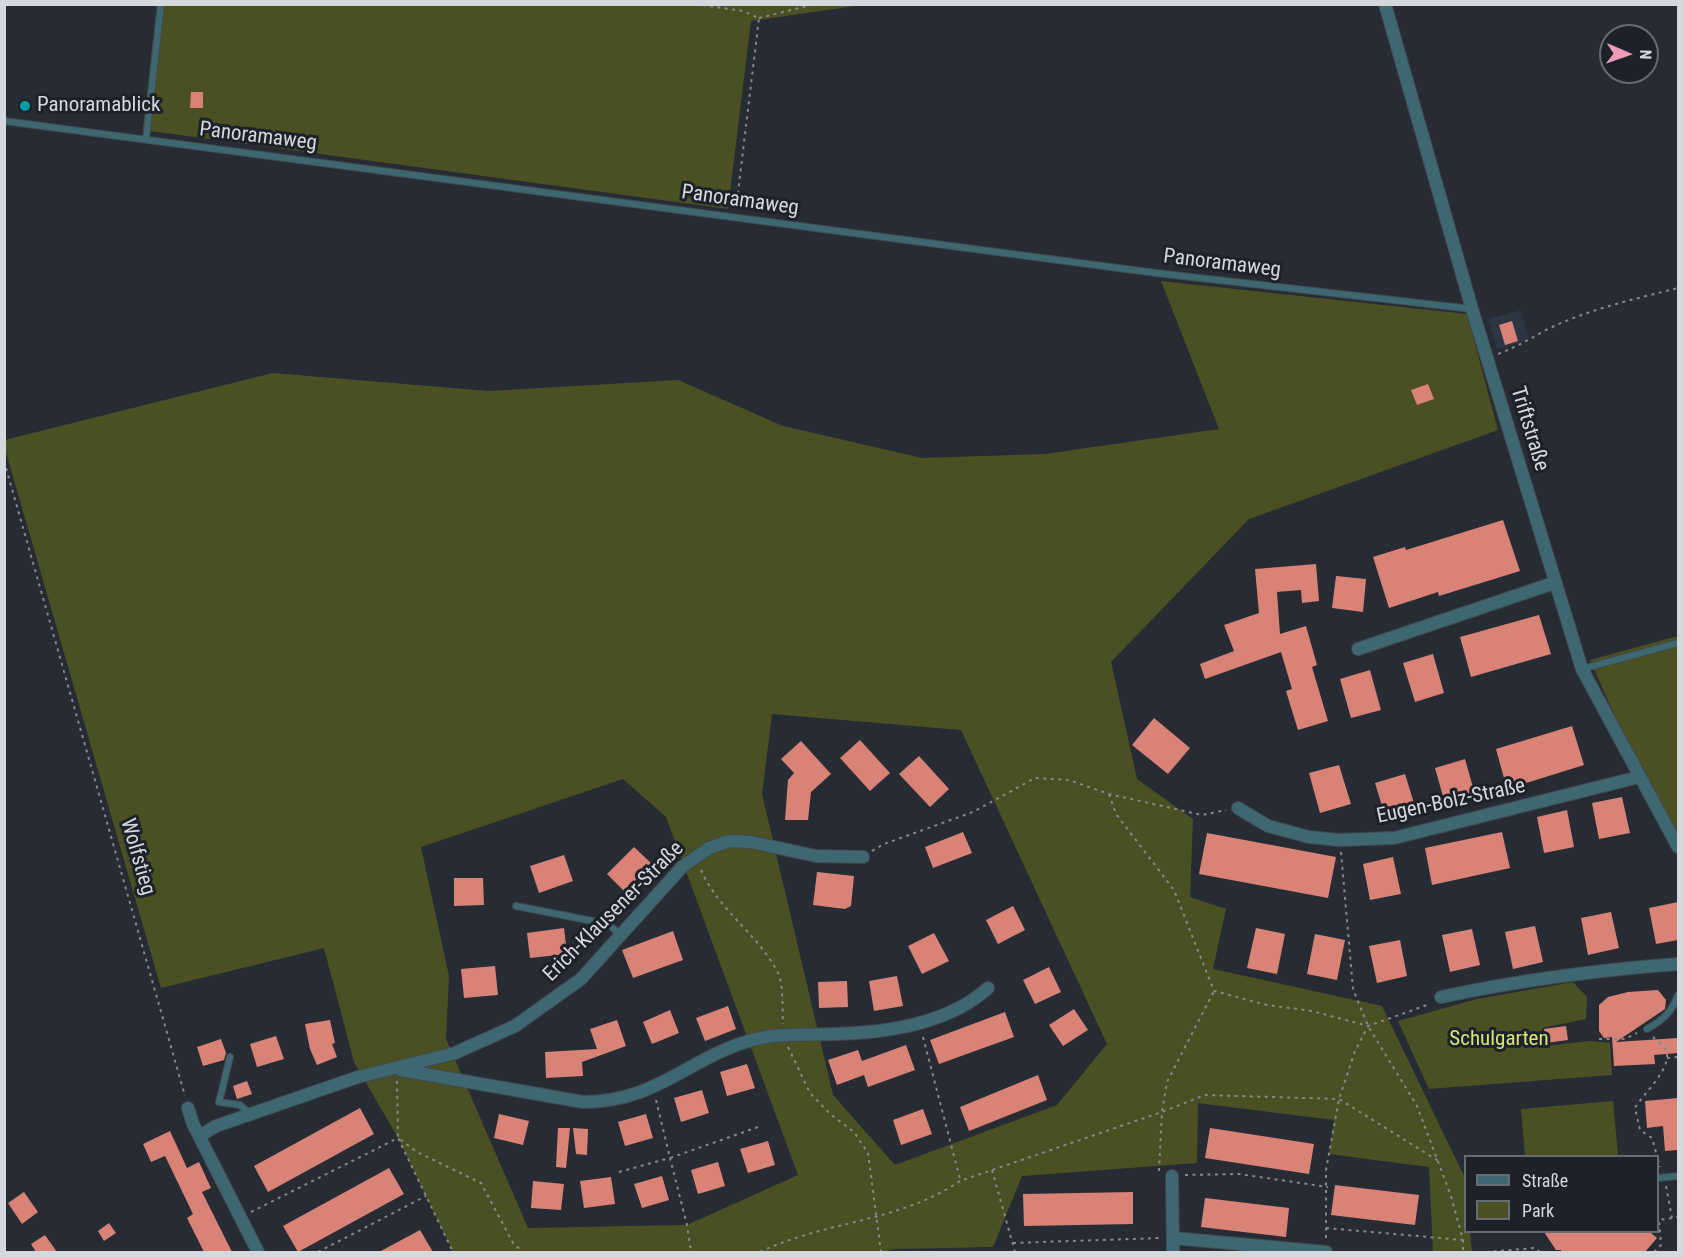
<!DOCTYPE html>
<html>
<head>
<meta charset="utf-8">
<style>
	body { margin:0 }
	#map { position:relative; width:1683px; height:1257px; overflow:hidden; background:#272c34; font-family:"Roboto Condensed",sans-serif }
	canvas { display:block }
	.frame { position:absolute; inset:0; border:6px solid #d5d9de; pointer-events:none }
	.legend { position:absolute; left:1464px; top:1155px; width:195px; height:78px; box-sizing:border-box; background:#1d222a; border:2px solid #676b72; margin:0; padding:8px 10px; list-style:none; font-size:18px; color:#d5d9de }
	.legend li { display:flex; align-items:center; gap:12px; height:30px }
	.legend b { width:30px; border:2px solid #676b72 }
	.north { position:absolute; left:1599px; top:24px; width:60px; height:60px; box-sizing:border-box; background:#1d222a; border:2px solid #676b72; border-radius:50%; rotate:92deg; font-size:16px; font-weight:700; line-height:24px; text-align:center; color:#d5d9de }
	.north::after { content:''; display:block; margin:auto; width:21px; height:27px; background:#f09ab6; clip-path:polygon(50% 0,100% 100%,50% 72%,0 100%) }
</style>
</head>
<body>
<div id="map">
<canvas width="1683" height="1257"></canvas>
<div class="frame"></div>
<ul class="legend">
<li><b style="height:8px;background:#3e6871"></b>Straße</li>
<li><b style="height:16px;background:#4b5023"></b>Park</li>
</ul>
<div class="north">N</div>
</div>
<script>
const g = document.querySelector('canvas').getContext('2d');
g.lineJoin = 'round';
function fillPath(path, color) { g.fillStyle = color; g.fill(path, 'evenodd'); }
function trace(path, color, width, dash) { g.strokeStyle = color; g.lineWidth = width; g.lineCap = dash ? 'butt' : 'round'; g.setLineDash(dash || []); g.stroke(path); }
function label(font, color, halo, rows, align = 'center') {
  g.font = font + ' "Roboto Condensed",sans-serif'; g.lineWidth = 6; g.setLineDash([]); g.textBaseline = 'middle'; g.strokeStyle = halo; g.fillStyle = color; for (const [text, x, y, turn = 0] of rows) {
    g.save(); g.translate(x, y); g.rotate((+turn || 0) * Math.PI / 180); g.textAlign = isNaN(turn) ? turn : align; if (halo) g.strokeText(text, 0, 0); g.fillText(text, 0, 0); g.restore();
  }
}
fillPath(new Path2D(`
	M1521,310l8,30 -32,9 -9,-30z`), '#2c3542');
fillPath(new Path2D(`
	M157,5h705l-111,16 -23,188 -585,-79z
	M1161,281l306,33 31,116 -249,89 -138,143 26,117 56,40 -3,78 36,12 -13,60 169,37 83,172 1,54h4l2,20h-39l-4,-85 -100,-13 5,-34 -136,-17 -1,60 -175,13 -29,71 -99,2 -12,3h-429l-55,-114 -44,-76 -30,-114 -163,40 -156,-539v-9l268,-67 216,18 189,-11 105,46 139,32 123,-4 174,-25zM772,714l189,16 146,314 -50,61 -162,60 -62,-70 -71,-301zM623,779l43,38 132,358 -111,50 -159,3 -82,-189 3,-63 -28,-129z
	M1678,636v202l-37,-63 -51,-115z
	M1573,982l14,15 -1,22 -44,9 2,18 46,-5 20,2 2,32 -183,14 -31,-68 79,-22z
	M1613,1101l5,55h-93l-4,-47z`), '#4b5023');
fillPath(new Path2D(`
	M191,92h12v16h-13z
	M1512,321l6,20 -13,4 -6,-20z
	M1428,384l6,15 -17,6 -6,-15z
	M1503,520l17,51 -81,25 -1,-4 -49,16 -16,-51 32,-10 1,3z
	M1316,564l3,37 -17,2 -1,-13 -24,2 3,42 26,-8 11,39 -5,2 16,54 -30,9 -12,-39 6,-2 -11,-37 -76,27 -5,-15 34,-13 -10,-26 35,-12 -4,-44z
	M1336,576l30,3 -3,33 -31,-4z
	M1539,615l12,39 -80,23 -11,-40z
	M1433,654l11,39 -29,9 -12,-39z
	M1370,670l11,40 -30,8 -11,-39z
	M1154,718l36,30 -22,26 -36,-29z
	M1572,726l12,39 -77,24 -11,-40z
	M860,740l30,33 -20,18 -30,-33z
	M801,741l30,33 -20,18 -3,28h-23l3,-40 6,-7 -13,-14z
	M919,756l30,33 -19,18 -31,-33z
	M1465,759l11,39 -30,9 -11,-39z
	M1339,765l12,39 -31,9 -11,-40z
	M1405,774l12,39 -30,9 -12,-39z
	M1622,797l8,36 -31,6 -7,-36z
	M1567,810l7,37 -30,6 -7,-36z
	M963,832l9,21 -39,15 -8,-21z
	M1502,832l8,36 -78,17 -7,-37z
	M1207,833l129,24 -8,41 -129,-24z
	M634,847l17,16 -26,29 -18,-18z
	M564,855l9,26 -34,12 -9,-27z
	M1393,857l8,37 -31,6 -7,-36z
	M817,872l37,4 -3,30 -6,3 -32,-4z
	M454,878h29l1,27 -30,1z
	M1678,902v38l-22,4 -7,-36z
	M1013,906l12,24 -27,14 -12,-24z
	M1611,912l8,36 -31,7 -7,-37z
	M1535,926l8,36 -30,7 -8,-37z
	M564,928l3,26 -37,4 -3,-25z
	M1256,928l29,6 -8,40 -30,-6z
	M1472,929l8,36 -30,7 -8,-37z
	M673,931l10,29 -50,18 -11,-28z
	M934,933l15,28 -27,13 -14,-28z
	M1315,934l30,6 -8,40 -30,-6z
	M1400,940l7,36 -30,7 -8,-37z
	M495,966l3,29 -34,3 -3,-29z
	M1049,967l12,25 -26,12 -12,-24z
	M897,976l6,30 -29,5 -5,-30z
	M847,981l1,26 -29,1 -1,-26z
	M1658,990l8,10 -1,9 -49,33 62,-4v15l-24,2 1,9 -41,2 -2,-29 -8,1 -5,-7v-26l9,-8 20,-5z
	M728,1006l8,23 -31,12 -9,-23z
	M1074,1009l14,21 -25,16 -14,-21z
	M670,1010l9,23 -27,11 -9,-22z
	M1005,1012l9,25 -75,27 -9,-24z
	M330,1020l5,23 -3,1 5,13 -20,8 -7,-16 -5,-25z
	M617,1020l9,26 -44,16 1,14 -37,2 -1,-26 52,-3 -7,-20z
	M1566,1026l2,14 -22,3 -2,-14z
	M276,1036l8,23 -27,8 -7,-23z
	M221,1039l5,14 -2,7 -21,6 -6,-19z
	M906,1045l9,25 -47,17 -4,-12 -27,10 -9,-25 30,-10 4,11z
	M747,1064l8,24 -28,8 -7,-24z
	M1038,1075l9,25 -78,31 -9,-24z
	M247,1081l5,13 -15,5 -4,-13z
	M702,1090l7,23 -28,9 -7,-24z
	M1678,1098v52l-13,1 -2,-25 -16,2 -2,-27z
	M360,1108l14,26 -106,58 -14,-26z
	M923,1109l9,25 -31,11 -8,-25z
	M499,1114l30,7 -6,24 -29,-7z
	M646,1114l7,24 -28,8 -7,-24z
	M558,1128h12l-4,40 -10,-1z
	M573,1128l15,1 -1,26 -11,-1z
	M1210,1128l104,16 -5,30 -104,-16z
	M170,1131l17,37 12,-6 12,26 -9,4 30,60h-28l-17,-34 6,-4 -28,-58 -14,6 -8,-18z
	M768,1141l7,24 -27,8 -8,-24z
	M718,1162l7,24 -27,8 -7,-24z
	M389,1168l15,26 -106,58 -15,-26z
	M662,1176l7,24 -27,8 -8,-24z
	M611,1177l4,27 -31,4 -4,-27z
	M533,1181l31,3 -3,26 -30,-2z
	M1335,1185l84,10 -4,30 -84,-10z
	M24,1192l14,20 -16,12 -14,-21z
	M1133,1192v32l-109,2 -1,-32z
	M1205,1198l84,10 -3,29 -85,-10z
	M109,1223l7,10 -12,8 -6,-10z
	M420,1230l13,22h-54z
	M1544,1232h106l7,6 -12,14h-84v-2h-5z
	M45,1235l12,17h-21l-5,-8z`), '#d98377');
const service = new Path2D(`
	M4,121l1152,152 316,36
	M146,139l15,-135
	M1582,669l96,-26
	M516,906l92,18 12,10
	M1647,1029c16,-9 25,-17 31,-34
	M230,1057l-11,45 21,3 10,9
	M1658,1178l20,-2`);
const minor = new Path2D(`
	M1385,4l87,305 110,360 96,178
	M1358,649l196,-66
	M1238,808l30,18 41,11 30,3 55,-2 245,-61
	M1441,997c79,-17 157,-27 237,-33
	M401,1070l182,32c74,0 105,-44 169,-62 26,-7 55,-5 82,-6 51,-1 114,-10 154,-46
	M188,1108l5,16 65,128
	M201,1135l15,-9 142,-49 97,-24 60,-27 66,-47 101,-112 27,-19 20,-7 22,1 65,14 47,1
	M1172,1176l1,76
	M1173,1238l153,14`);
trace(service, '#43484f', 8);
trace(minor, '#43484f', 14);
trace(new Path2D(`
	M695,4l48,7 16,7 -23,191
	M759,18l56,-14
	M1498,354c19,-7 33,-16 50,-25 41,-20 87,-30 130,-41
	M4,461l181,635
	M1109,794l7,20 58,76 40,101 53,14 45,6 56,15 62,-22
	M872,851l12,-7 89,-32 62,-34 34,2 40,14 93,21 24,-5
	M1341,852l12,137 15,37 49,80 34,90 12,44v12
	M701,870c18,41 58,65 77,103 6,13 4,36 5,51
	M923,1037l37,142
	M1653,1037c4,4 11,9 13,14 7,17 -24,44 -31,57l5,22 12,8 5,18
	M1599,1039h26l12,-6
	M788,1047l22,46 20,21 24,18 14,21 13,99
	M1667,1058l11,-1
	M397,1081l1,57 19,14 64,31 32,60 10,9
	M656,1100l14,58 88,-31
	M1658,1159l2,8
	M992,1170l23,82
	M1159,1171l3,-59 43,-17 134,4 101,63
	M619,1172l51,-14 17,67 4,27
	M1185,1175l54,-1 89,13
	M1666,1186l6,32
	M251,1212l147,-74 55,114
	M1326,1228l137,12
	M1326,1238v-68l13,-71 16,-48 13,-25
	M1013,1243l146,-5
	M318,1252l108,-56
	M760,1252c65,-31 140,-30 200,-71l202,-69 5,-30 47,-91
	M1486,1252l49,-4 5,4
	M1654,1252l7,-7 -2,-25 19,-3`), '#84898f', 2, [3, 4.5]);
trace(service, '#3e6871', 6);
trace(minor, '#3e6871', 12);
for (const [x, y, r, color] of [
	[25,106,6,"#0f9aa8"]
]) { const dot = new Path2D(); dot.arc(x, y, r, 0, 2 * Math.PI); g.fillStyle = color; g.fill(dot); trace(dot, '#1d222a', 2); }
label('21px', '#d5d9de', '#1d222a', [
	["Panoramablick",37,106]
], 'left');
label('21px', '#d5d9de', '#1d222a', [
	["Panoramaweg",258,137,7],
	["Panoramaweg",740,201,8],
	["Panoramaweg",1222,264,7],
	["Triftstraße",1529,429,73],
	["Eugen-Bolz-Straße",1451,802,-12],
	["Wolfstieg",137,857,74],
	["Erich-Klausener-Straße",614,912,-45]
]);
label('21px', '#d9e575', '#1d222a', [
	["Schulgarten",1499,1040]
]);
</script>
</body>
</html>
